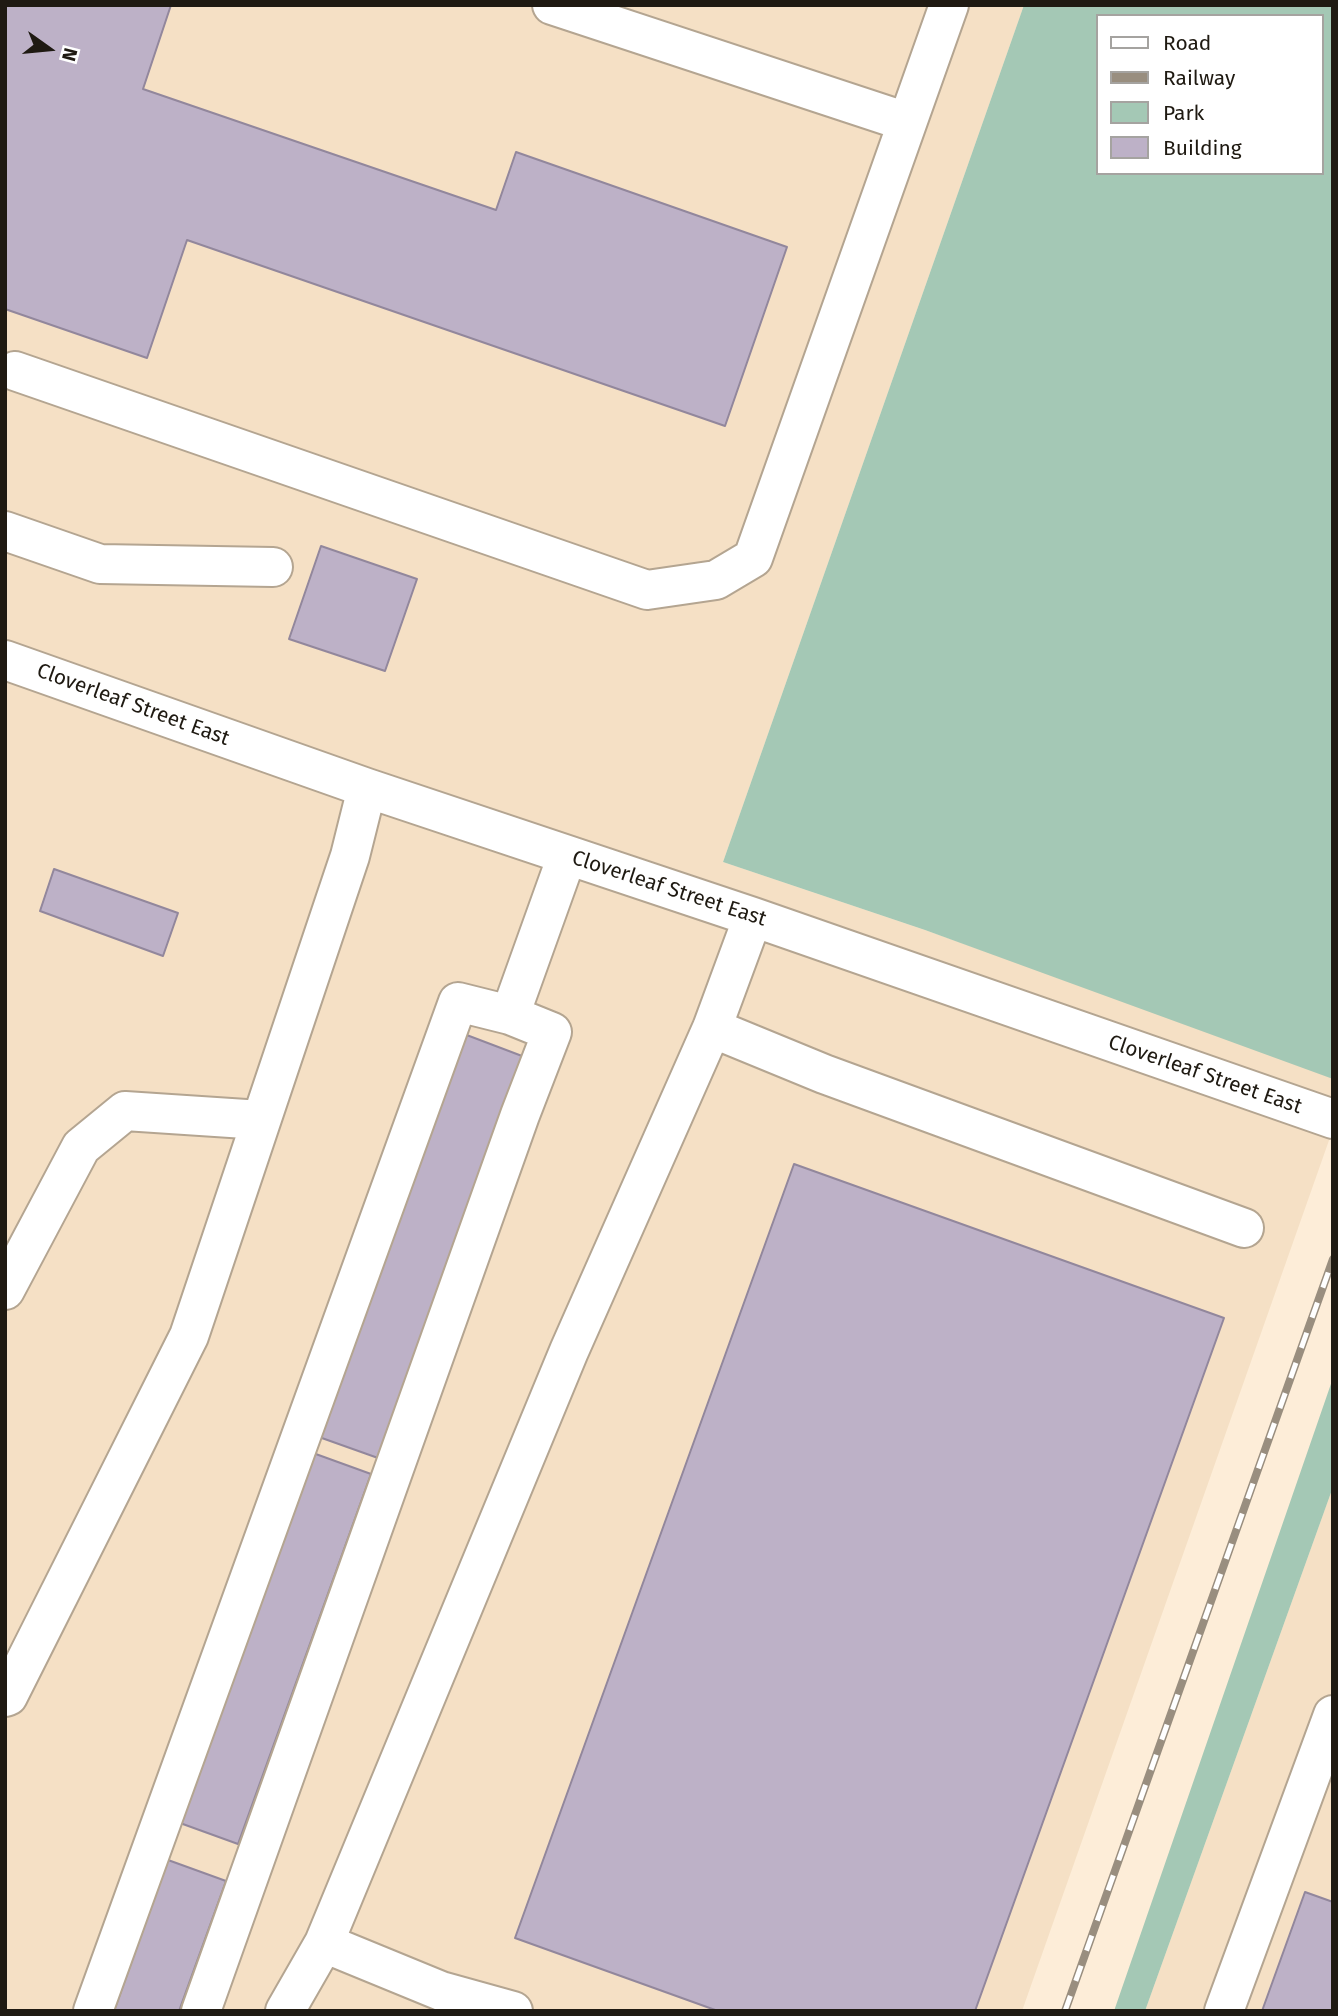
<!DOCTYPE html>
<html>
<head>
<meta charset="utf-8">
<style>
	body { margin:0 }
	#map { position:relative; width:1338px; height:2016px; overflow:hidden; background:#fdedd8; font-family:"Fira Sans",sans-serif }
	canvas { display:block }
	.frame { position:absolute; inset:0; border:7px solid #1f1a12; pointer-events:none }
	.legend { position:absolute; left:1096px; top:14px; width:228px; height:161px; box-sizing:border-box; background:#fff; border:2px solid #a5a3a0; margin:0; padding:9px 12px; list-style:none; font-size:21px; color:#1f1a12 }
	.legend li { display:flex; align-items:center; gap:14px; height:35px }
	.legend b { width:35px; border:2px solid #a5a3a0 }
	.north { position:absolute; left:14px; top:14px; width:70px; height:70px; -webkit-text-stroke:5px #fff; paint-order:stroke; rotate:105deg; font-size:19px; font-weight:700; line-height:28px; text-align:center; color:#1f1a12 }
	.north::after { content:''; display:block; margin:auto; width:24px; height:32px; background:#1f1a12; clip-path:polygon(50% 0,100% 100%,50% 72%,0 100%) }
</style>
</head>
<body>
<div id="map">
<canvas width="1338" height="2016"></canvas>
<div class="frame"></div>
<ul class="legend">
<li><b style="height:9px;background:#fff"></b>Road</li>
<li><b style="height:9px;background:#998e7f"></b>Railway</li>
<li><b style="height:19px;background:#a4c8b5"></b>Park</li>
<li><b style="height:19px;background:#bdb1c7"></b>Building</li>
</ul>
<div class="north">N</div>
</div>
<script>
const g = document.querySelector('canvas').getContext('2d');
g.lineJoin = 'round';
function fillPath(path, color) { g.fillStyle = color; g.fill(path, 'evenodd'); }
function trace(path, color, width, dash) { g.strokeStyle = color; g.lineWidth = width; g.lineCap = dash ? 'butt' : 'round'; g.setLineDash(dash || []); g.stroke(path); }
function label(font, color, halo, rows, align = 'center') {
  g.font = font + ' "Fira Sans",sans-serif'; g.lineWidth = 5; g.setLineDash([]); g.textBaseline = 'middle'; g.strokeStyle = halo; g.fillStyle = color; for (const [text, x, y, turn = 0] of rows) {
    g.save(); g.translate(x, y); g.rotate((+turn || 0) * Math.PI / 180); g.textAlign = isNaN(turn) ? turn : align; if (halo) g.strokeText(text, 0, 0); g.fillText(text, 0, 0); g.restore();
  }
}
fillPath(new Path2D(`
	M5,5h1019l-301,857 202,68 408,145v54l-311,882h-1017z
	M1333,1487v524h-188z`), '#f5e0c5');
fillPath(new Path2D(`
	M1024,5h309v1074l-408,-149 -202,-68zM1098,16h224v157h-224z
	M1333,1378v109l-188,524h-31z`), '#a4c8b5');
const building = new Path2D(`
	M5,5h166l-28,84 353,121 20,-58 271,95 -62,179 -538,-186 -40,118 -142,-49z
	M321,546l96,33 -32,92 -96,-32z
	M54,869l124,44 -15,43 -123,-45z
	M464,1034l58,22 -144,402 -59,-21z
	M794,1164l430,154 -249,693h-257l-203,-73z
	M313,1453l58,21 -133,370 -58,-21z
	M168,1860l58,21 -47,130h-65z
	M1305,1892l28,10v109h-71z`);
fillPath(building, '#bdb1c7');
trace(building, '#92879c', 2);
const minor = new Path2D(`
	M552,5l355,117
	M15,371l632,219 69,-10 37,-22 196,-553
	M5,531l95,33 173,3
	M5,660l362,128 386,129 580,202
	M712,1028l112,46 420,154
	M5,1290l76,-143 44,-36 136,9
	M5,1697l3,-1 181,-360 161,-480 17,-68
	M93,2011l365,-1009 52,13
	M201,2011l319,-896 32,-83 -42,-17 57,-159
	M285,2011l39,-68
	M513,2011l-72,-20 -117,-48 245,-592 143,-323 41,-111
	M1224,2011l109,-296`);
trace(minor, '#b4a591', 42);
trace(minor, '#fff', 38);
const rail = new Path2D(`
	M1065,2011l268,-752`);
trace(rail, '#998e7f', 8);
trace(rail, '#fff', 5, [16]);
label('21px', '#1f1a12', '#fff', [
	["Cloverleaf Street East",133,705,20],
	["Cloverleaf Street East",669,889,18],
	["Cloverleaf Street East",1205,1075,19]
]);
</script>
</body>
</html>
